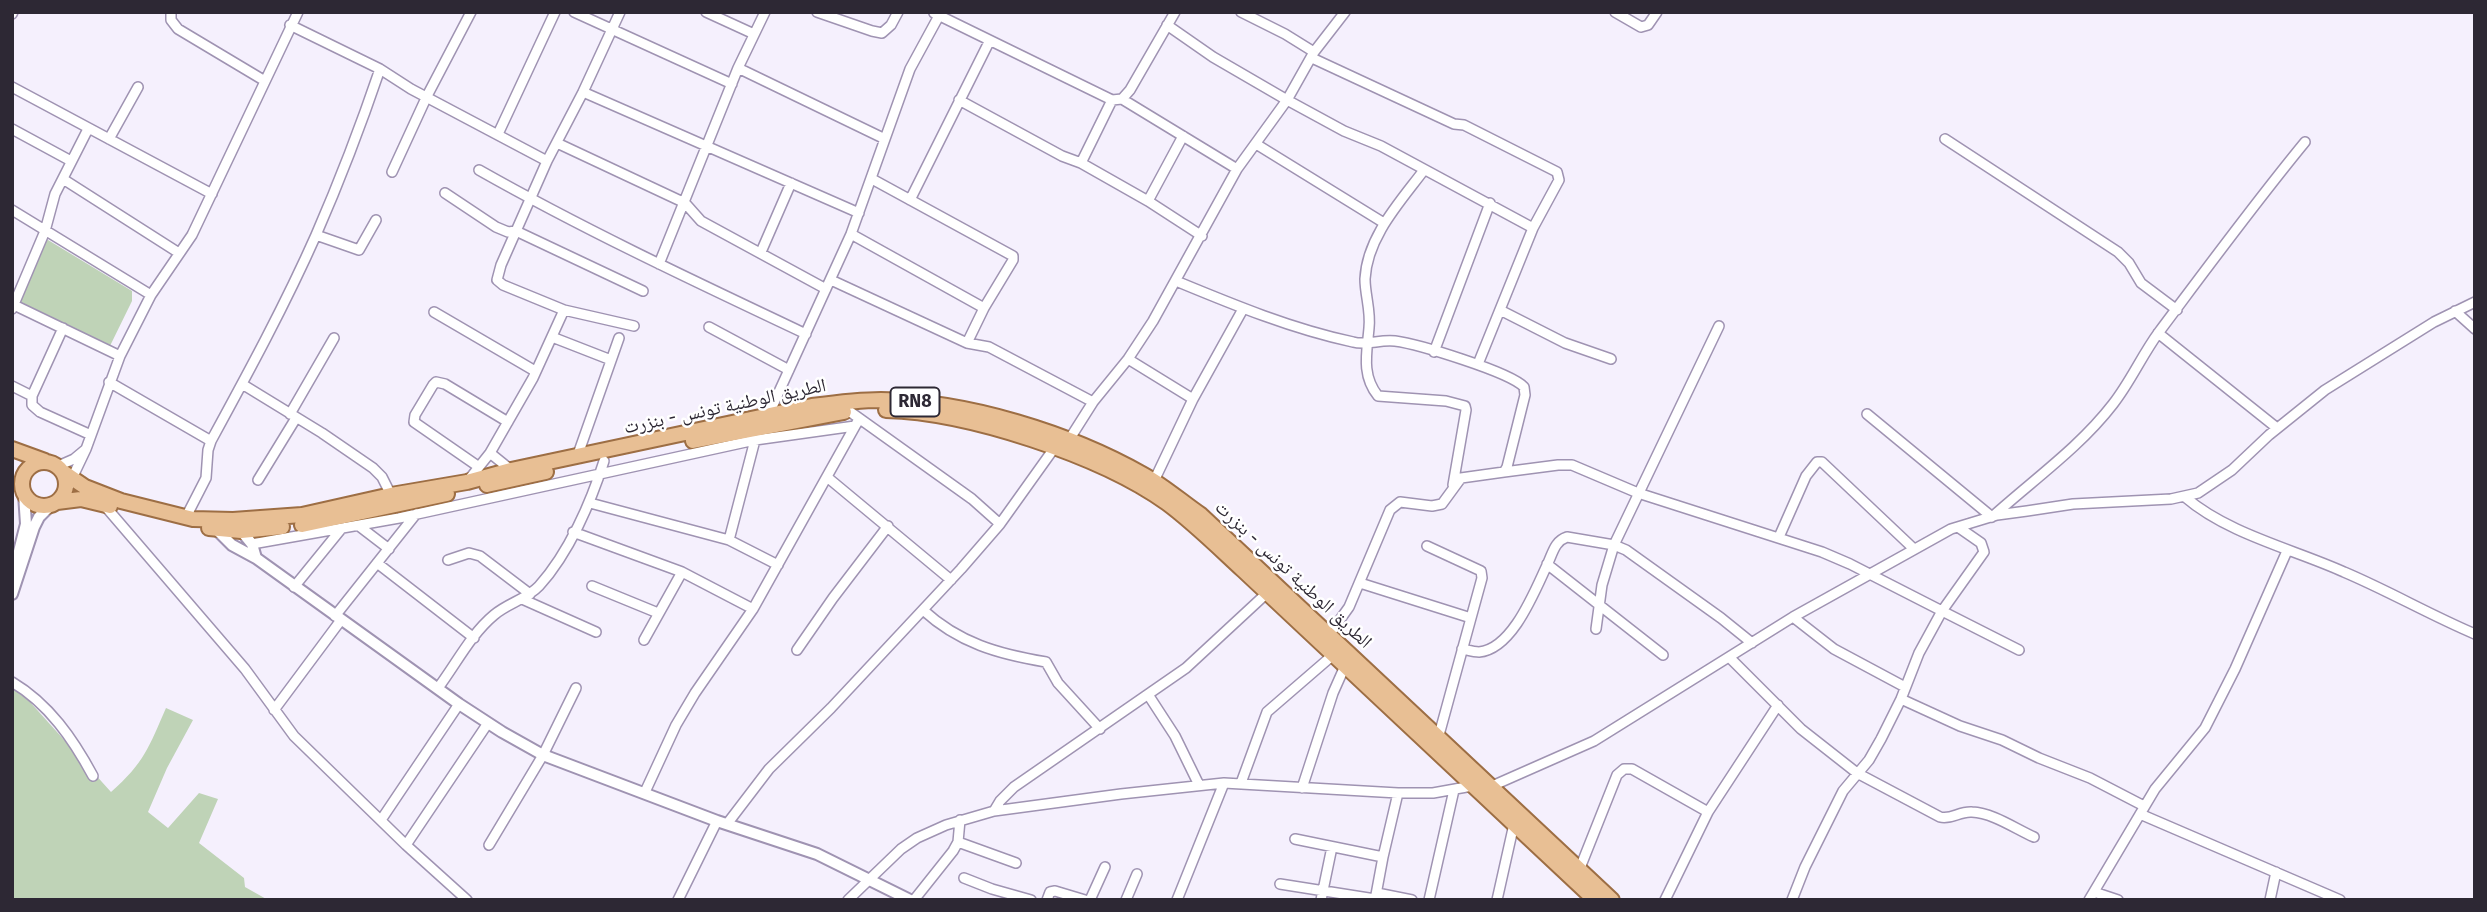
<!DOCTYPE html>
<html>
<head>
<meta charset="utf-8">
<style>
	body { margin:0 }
	#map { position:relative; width:2487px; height:912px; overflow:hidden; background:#f5f0fd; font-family:"Fira Sans",sans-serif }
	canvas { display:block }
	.frame { position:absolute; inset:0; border:14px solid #2d2834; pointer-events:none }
</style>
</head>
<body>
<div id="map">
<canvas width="2487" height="912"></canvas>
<div class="frame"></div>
</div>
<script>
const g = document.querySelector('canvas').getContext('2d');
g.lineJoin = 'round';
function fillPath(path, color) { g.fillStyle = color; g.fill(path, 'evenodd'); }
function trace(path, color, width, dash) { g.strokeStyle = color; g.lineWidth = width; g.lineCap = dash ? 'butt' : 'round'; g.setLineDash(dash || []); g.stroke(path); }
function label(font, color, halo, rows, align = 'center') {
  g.font = font + ' "Fira Sans","Noto Naskh Arabic",sans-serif'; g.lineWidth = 5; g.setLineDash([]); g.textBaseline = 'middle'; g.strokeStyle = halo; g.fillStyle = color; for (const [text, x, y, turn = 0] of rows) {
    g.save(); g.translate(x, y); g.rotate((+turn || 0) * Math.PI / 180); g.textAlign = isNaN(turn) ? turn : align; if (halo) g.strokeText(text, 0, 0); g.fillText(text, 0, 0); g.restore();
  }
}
fillPath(new Path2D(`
	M48,240l84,51v10l-24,49 -90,-47 26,-62z
	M12,688l18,14 81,90c33,-29 38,-45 55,-84l27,12 -26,48 -19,44 20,16 31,-35 19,6 -19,44 45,35 1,9 23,13h-256z`), '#bfd3b7');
const minor = new Path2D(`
	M171,12v8l7,9 87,52
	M574,12l158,72
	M620,12l-37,80 -36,69 -46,104 -4,15 6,5 61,25 70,16
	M706,12l48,22
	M817,12l55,19 10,2 9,-8 7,-13
	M1241,12l44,22 29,18
	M1615,12l26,15 7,-2 9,-13
	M934,13l178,87 10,-1 8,-9 45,-78
	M12,14l1,-2
	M290,25l90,44 31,20 136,72
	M1167,25l46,32 74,43 57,31 37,15 152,82 -55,136
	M1312,58l142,66 10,1 93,47 2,8 -26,48
	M738,68l147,71
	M12,87l200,107
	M583,92l276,121
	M1122,99l115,70
	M959,100l103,56 19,7 31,-63
	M12,129l59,32
	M498,134l57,-122
	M109,139l29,-52
	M1945,139l173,113 11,11 12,20 36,27
	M557,143l128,60 16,18 125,68
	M1256,144l128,79
	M1081,163l67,38 54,35
	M479,170c106,60 217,112 327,164
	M1424,170c-24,32 -57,67 -59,109 0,16 6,32 4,49 -2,24 -8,47 9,68l68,5 19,5 1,4 -13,75
	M392,172l35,-76 44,-84
	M63,179l116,74
	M872,179l141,77v4l-29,48 -17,35
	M445,193l51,34 12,5 8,-1 127,60
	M910,200l79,-158
	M1148,201l35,-65
	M12,210l139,85
	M851,234l133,74
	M316,235l43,15 17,-30
	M761,252l30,-69
	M659,264l79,-196 27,-56
	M831,280l136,63 22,4 104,55
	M1176,281c58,24 116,48 177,61 14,4 27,-3 42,-1 23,3 115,31 129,46l1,8 -18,72 -3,5 -43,6 -19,26 -10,2 -32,-4 -10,8 -41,97 -20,28
	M12,304l108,52
	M12,309l33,-78 10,-37 33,-65
	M1500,310l65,33 46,16
	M2455,311l20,18
	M434,312l101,59
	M709,327l80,43
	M2158,333l119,95
	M552,337l59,23
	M1434,352l56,-149
	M1128,359l65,40
	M109,382l102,59
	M242,384l80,49 51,35 9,9 9,18
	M12,386l20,10v9l8,7 51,23
	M32,396l31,-68
	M849,411l123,88 28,25
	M290,414l44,-76
	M1867,414l125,103c41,-37 88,-70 121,-113 18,-23 29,-49 46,-72 48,-64 95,-128 146,-190
	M767,418l84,-184 59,-165 31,-57
	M1067,443l26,-41 35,-43 25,-38 84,-152 50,-69 27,-48 31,-40
	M86,449l34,-93 31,-61 41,-60 106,-223
	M490,453l43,-75 31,-68
	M577,457l42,-119
	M58,466l16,-7 12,-10 -20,42
	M479,467l-65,-45 1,-7 18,-30 3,-3 9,2 63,38
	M1504,472l54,-7h14l66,28 184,59 28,12 92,47 -23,42 -18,46 -20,40 -12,21 -26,31 -38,76 -13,33
	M827,477l124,103
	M258,480l38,-62
	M1154,481l39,-82 50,-90
	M467,482l23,-29 21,17
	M2185,497c43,37 108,52 159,75 45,19 86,43 131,62
	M590,503l139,37 49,25
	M105,506l140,163 49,67 112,109 61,55
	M186,517l20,-39 2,-28 3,-9c37,-68 74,-136 105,-206 24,-55 45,-110 64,-166
	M359,526l30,23
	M1958,527l23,16 3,9 -42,59 77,39
	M573,532l109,40 71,37
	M1779,537l27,-61 11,-14h5l92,87
	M729,540l26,-100
	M252,544l147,-26 356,-78 100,-14
	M1427,546l54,25 1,7 -11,40
	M448,560l21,-7 11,3 50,38
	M377,563l97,75
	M1547,564l116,91
	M1360,583l111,35 -32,117
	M592,586l66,27
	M294,587l48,-59
	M522,599l74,33
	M923,610c36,33 75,44 123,52l12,21 42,46
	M335,616l81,-102
	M1793,617l41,32 71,38
	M1596,629l6,-44 12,-40 105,-219
	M644,640l38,-68
	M1462,649c5,1 12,3 17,3 34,-3 56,-62 69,-89 5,-11 7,-22 19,-26l47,8 12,5 95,68 31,25
	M797,650l36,-52 55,-72
	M1729,657l72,72 56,44 83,44c12,3 19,-6 32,-5 21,1 42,16 62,25
	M12,682c37,22 61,57 81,94
	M438,688c18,-24 33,-54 56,-73 14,-12 33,-16 45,-29 30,-33 52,-84 65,-125
	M1149,696l26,40 24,49
	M1901,699l59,27 42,14 37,18 51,20 54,28
	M274,710l67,-90
	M1241,783l26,-71 66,-57
	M1302,788l31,-95 12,-27
	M645,792l31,-67 19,-32 58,-84 106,-190
	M994,811l6,-10 14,-14 172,-119 81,-75
	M2140,814l200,86
	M381,820l78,-116
	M727,824l42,-55 62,-61 130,-139 39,-45 55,-77
	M1295,839l88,18
	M958,842l58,21
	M406,845l82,-122
	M489,845l54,-90 33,-67
	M1580,868l37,-93 7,-6h8l76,43
	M964,878l28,11 39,11
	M1280,884l95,15
	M2094,892l24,8
	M1377,893l35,7
	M678,900l39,-79
	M848,900l53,-51 16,-11 29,-13 48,-14 127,-17 103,-11 174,10h35l39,-7h20l102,-45 199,-124 158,-88 46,-14 30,-4 46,-7 98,-5 27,-6 34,-23 37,-35 56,-45 109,-68 41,-20
	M914,900l39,-49 5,-9 2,-22
	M1047,900l3,-8 5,-1 30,9
	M1090,900l15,-33
	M1126,900l11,-26
	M1177,900l47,-117
	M1321,900l11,-53
	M1375,900l8,-43 15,-64
	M1429,900l25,-110
	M1497,900l17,-76
	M1665,900l43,-88 70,-107
	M2089,900l66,-111 50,-61 30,-59 52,-118
	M2270,900l6,-28`);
const tertiary = new Path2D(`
	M215,528l17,17 24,13 203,146 43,28 41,23 174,66 100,33 93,46
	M239,528l13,16 4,14
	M15,567l11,-43 -2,-30
	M12,594l22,-67 5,-10 12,-12`);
const primary = new Path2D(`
	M886,410c81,2 214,45 281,93 27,20 51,44 76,67l352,330
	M693,441l151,-29
	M12,449l33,12
	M22 484a22 22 0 1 1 44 0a22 22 0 1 1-44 0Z
	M63,472l22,15 36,14 72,18 40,1 69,-5 89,-20 76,-13 44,-12 301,-64c23,-3 46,-6 69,-6 86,1 189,33 263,75 20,11 38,27 57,40l411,385
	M487,485l59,-13
	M57,502l24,-3 29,7
	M302,525l145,-31
	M209,528l32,3 41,-4`);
trace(minor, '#9f93b2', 12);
trace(tertiary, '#9f93b2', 14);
trace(primary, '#9d6e44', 18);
trace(minor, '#fff', 9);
trace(tertiary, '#fff', 10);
trace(primary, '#e8bf94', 14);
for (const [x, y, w] of [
	[915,402,49]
]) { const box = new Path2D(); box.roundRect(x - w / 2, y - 14.5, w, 29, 5); g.fillStyle = '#fff'; g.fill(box); trace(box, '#2d2834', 2); }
label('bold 18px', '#2d2834', null, [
	["RN8",915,402]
]);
label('19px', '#2d2834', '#fff', [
	["الطريق الوطنية تونس - بنزرت",725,407,-12],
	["الطريق الوطنية تونس - بنزرت",1293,575,43]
]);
</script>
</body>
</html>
